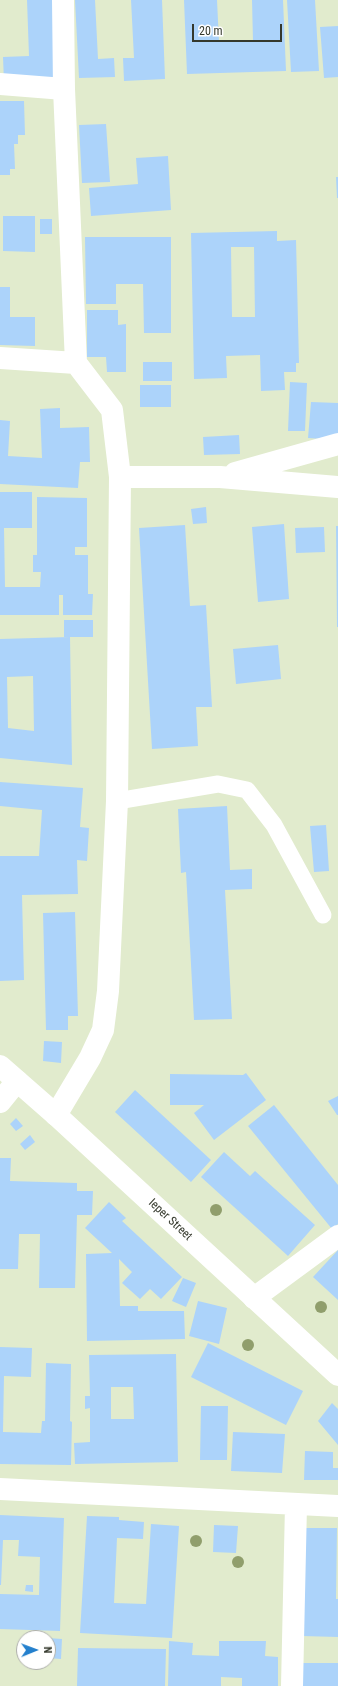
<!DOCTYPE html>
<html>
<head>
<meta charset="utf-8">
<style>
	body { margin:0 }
	#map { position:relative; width:338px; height:1686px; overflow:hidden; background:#e1ebcd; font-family:"Roboto Condensed",sans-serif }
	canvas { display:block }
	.north { position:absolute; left:16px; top:1630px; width:40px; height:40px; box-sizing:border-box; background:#fff; border:1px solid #aeafab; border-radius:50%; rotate:89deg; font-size:11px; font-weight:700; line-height:16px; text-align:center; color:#34382c }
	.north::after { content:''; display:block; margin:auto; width:14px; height:18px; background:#2480cd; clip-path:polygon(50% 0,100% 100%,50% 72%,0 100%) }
	.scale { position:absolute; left:192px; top:24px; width:90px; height:18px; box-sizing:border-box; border:2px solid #34382c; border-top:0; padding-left:5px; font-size:12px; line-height:14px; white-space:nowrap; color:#34382c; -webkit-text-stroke:3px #fff; paint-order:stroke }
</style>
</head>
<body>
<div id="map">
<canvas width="338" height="1686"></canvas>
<div class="north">N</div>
<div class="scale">20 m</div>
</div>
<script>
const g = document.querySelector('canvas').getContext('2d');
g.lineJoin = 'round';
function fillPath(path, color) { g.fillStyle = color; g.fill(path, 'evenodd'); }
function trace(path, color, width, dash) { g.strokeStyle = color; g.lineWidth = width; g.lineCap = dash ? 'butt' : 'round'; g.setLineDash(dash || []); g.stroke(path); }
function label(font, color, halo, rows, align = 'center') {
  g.font = font + ' "Roboto Condensed",sans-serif'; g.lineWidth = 4; g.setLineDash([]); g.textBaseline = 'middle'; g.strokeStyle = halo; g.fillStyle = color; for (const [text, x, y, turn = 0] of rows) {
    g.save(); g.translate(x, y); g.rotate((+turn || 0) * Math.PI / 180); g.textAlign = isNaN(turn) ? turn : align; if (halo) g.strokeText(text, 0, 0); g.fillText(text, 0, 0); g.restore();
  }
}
fillPath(new Path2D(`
	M27,0h29l2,80 -54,2 -1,-25 26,-1z
	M75,0h20l3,59 16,-1 1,19 -36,1z
	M131,0h31l3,79 -41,2 -1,-23h11z
	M184,0h33l2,42 34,-1 -1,-41h31l3,71 -99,3z
	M287,0h28l4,71 -28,1z
	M338,26v51l-14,1 -4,-51z
	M0,101h24l1,34h-7v9h-4l1,25h-5v6h-10z
	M106,124l4,58 -28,1 -3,-58z
	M168,156l3,54 -80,6 -2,-28 49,-4 -2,-26z
	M336,177h2v21h-1z
	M3,216h32v36l-32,-1z
	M40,219h12v15h-12z
	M277,231v10l19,-1 3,123h-3v9h-12l1,18 -24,1 -1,-36 -34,1 1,22 -33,1 -3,-146zM231,247h23l1,70h-23z
	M85,237h86v96h-27l-1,-49h-27v20h-30z
	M0,287h10v30h25v29l-35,-1z
	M87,310h31v15l8,-1v48h-19l-1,-15h-19z
	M143,362h29v19h-29z
	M290,382l17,1 -2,48h-17z
	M140,385h31v22h-31z
	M311,402l27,1v37l-30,-2z
	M60,408v20l29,-1 1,35h-10l-2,26 -78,-4v-64l10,1 -2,35 34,2 -2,-49z
	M239,435l1,19 -36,1 -1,-18z
	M0,492h32v36h-28l1,59h35l1,-15h-8v-17h4v-58l50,1v49h-12v8h13v39h5l-1,21h-29v-20h-4v20h-59z
	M206,507l1,16 -14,1 -2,-15z
	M284,524l5,75 -31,3 -6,-75z
	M185,525l5,81 16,-1 6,102h-16l2,39 -46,3 -13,-221z
	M336,526h2v101h-1z
	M324,527l1,25 -29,1 -1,-25z
	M64,620h29v17h-29z
	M70,637l2,128 -72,-7v-119zM33,676l1,55 -26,-3 -1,-51z
	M278,645l3,34 -45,5 -3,-35z
	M0,782l83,6 -3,39 9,1 -2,33 -10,-1 1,34 -56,1 2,85 -24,1v-125h39l3,-46 -42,-4z
	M227,806l3,64 22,-1v20l-27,1 7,129 -38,1 -8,-148 -5,1 -3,-64z
	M326,825l3,46 -15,1 -4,-46z
	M75,912l3,104h-10v14h-22l-3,-117z
	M44,1041l18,1 -1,21 -18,-2z
	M246,1073l20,27 -52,40 -20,-27 10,-8h-34v-31l73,1z
	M135,1090l76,70 -20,22 -76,-70z
	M338,1096v19h-1l-9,-14z
	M274,1105l64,80v39l-6,5 -84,-103z
	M16,1118l7,8 -7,5 -6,-7z
	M30,1135l5,7 -10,8 -5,-6z
	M224,1152l26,24 5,-5 60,54 -27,31 -87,-79z
	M0,1158h11l-1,23 67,2v8h16l-1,24h-15l-2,73h-36l1,-54h-21l-1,35h-18z
	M109,1202l17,16 -4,3 60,56 -21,22 -11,-10 -10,10 -18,-16 10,-11 -13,-13 1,47h18v5h46l1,28 -98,2 -1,-87 26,-1 -27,-25z
	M338,1250v50l-25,-23z
	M183,1278l13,5 -10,24 -14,-6z
	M198,1301l29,7 -8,36 -30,-8z
	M208,1343l95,48 -17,34 -95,-48z
	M0,1347l32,1 -1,29 -27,-1 -1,56 38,1 1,-12h3l1,-58 25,1 -1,57 2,1 -1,43 -71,-1z
	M176,1354l2,108 -103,2 -1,-21 16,-1v-34l-5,1v-13h5l-1,-41zM111,1387h22l1,32h-23z
	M332,1403l6,6v36l-20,-24z
	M201,1406h27l-1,54h-27z
	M233,1432l52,2 -3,39 -51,-2z
	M305,1451l28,1v16h5v12h-34z
	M0,1515l64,3 -4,113 -60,-2v-35l39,1 1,-38 -22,-1 1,-16h-16l-2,45h-1z
	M87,1516l32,1v3l25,2 -1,17 -26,-1 -3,65 32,1 5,-80 28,2 -7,112 -92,-5z
	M214,1525l24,1 -2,27 -23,-1z
	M303,1528h34l-1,71h2v38l-36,-1z
	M26,1585h7v7l-8,-1z
	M48,1638l14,1 -1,20 -13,-1z
	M169,1641l24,2 -1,12 27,1v-15h47l-1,15 13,1v29h-36v-8l-21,-1v9h-53z
	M78,1648l88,1 -1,37h-88z
	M302,1663h36v23h-36z`), '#acd3fa');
trace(new Path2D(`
	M117,801l101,-17 29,6 27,35 49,90`), '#fff', 17);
trace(new Path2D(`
	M63,0l1,89 12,274 36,47 8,67
	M0,84l64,5
	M0,358l76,5
	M235,473l103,-29
	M0,1102l17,-21
	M56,1115l34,-57 13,-28 5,-39 9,-190 3,-324h100l118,10
	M254,1298l84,-62
	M0,1489l338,17
	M292,1686l4,-181`), '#fff', 22);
trace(new Path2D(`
	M0,1066l56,49 282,260`), '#fff', 22);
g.fillStyle = '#909e6c';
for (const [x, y] of [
	[216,1210],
	[321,1307],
	[248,1345],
	[196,1541],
	[238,1562]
]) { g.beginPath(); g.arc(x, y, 6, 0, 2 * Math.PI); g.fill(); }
label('12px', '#34382c', '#fff', [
	["Ieper Street",170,1220,43]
]);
</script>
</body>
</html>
